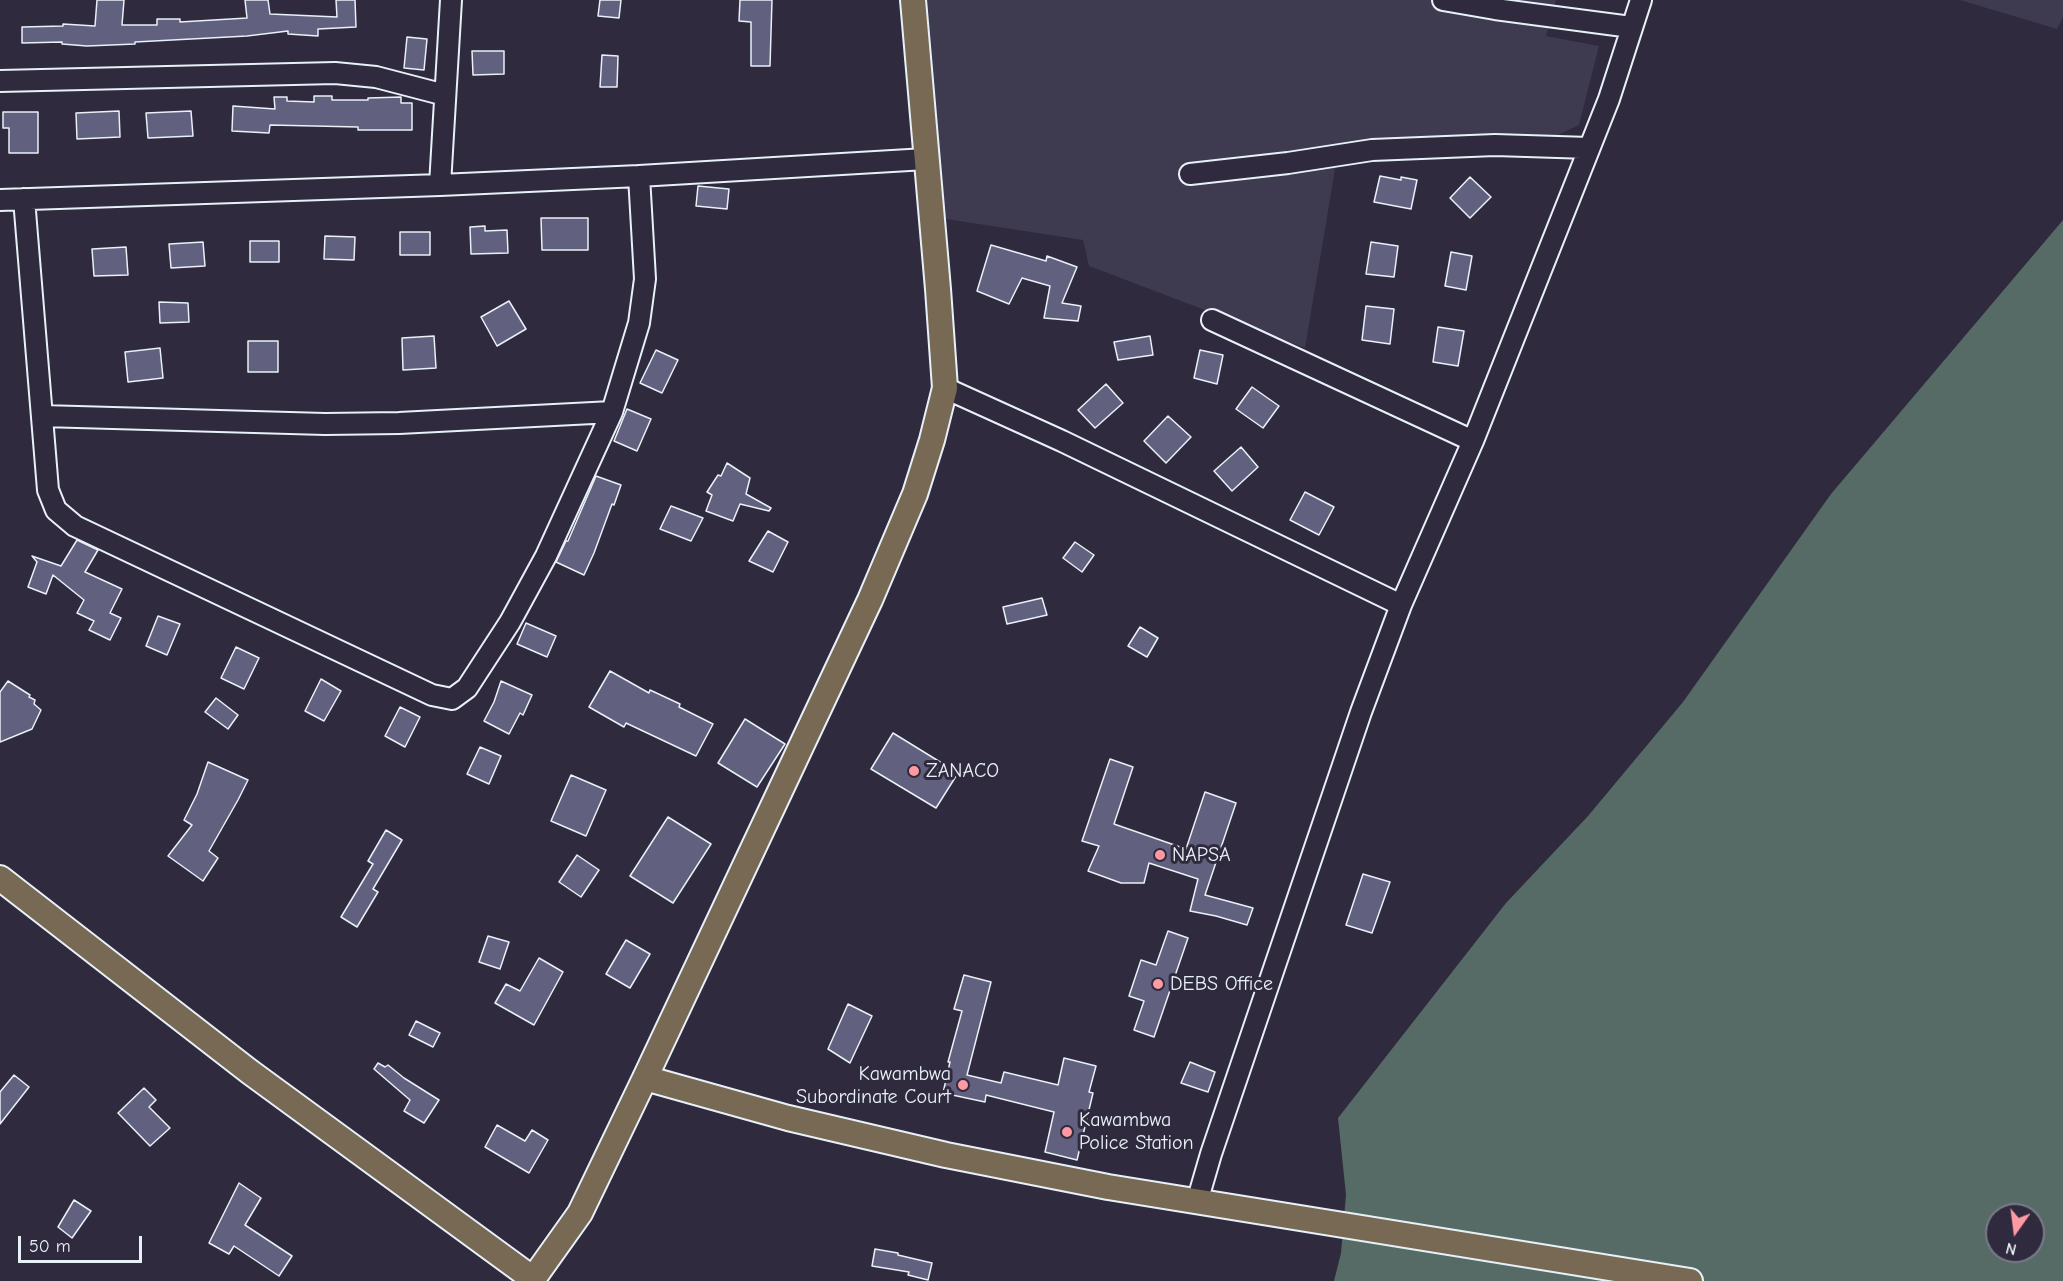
<!DOCTYPE html>
<html>
<head>
<meta charset="utf-8">
<style>
	body { margin:0 }
	#map { position:relative; width:2063px; height:1281px; overflow:hidden; background:#2f2a3d; font-family:"Comic Neue",sans-serif }
	canvas { display:block }
	.north { position:absolute; left:1985px; top:1203px; width:60px; height:60px; box-sizing:border-box; background:#2f2a3d; border:2px solid #797a88; border-radius:50%; rotate:194deg; font-size:16px; font-weight:700; line-height:24px; text-align:center; color:#e8f1f8 }
	.north::after { content:''; display:block; margin:auto; width:21px; height:27px; background:#ff9aa2; clip-path:polygon(50% 0,100% 100%,50% 72%,0 100%) }
	.scale { position:absolute; left:18px; top:1236px; width:124px; height:27px; box-sizing:border-box; border:3px solid #e8f1f8; border-top:0; padding-left:8px; font-size:18px; line-height:21px; white-space:nowrap; color:#e8f1f8; -webkit-text-stroke:4px #2f2a3d; paint-order:stroke }
</style>
</head>
<body>
<div id="map">
<canvas width="2063" height="1281"></canvas>
<div class="north">N</div>
<div class="scale">50 m</div>
</div>
<script>
const g = document.querySelector('canvas').getContext('2d');
g.lineJoin = 'round';
function fillPath(path, color) { g.fillStyle = color; g.fill(path, 'evenodd'); }
function trace(path, color, width, dash) { g.strokeStyle = color; g.lineWidth = width; g.lineCap = dash ? 'butt' : 'round'; g.setLineDash(dash || []); g.stroke(path); }
function label(font, color, halo, rows, align = 'center') {
  g.font = font + ' "Comic Neue",sans-serif'; g.lineWidth = 6; g.setLineDash([]); g.textBaseline = 'middle'; g.strokeStyle = halo; g.fillStyle = color; for (const [text, x, y, turn = 0] of rows) {
    g.save(); g.translate(x, y); g.rotate((+turn || 0) * Math.PI / 180); g.textAlign = isNaN(turn) ? turn : align; if (halo) g.strokeText(text, 0, 0); g.fillText(text, 0, 0); g.restore();
  }
}
fillPath(new Path2D(`
	M925,0h631l-10,36 53,10 -20,79 -32,15 -208,6 -34,202 -216,-82 -6,-26 -137,-21z
	M1960,0h103v17l-6,12z`), '#3e3a50');
fillPath(new Path2D(`
	M2063,220v1061h-729l7,-28 5,-58 -8,-77 168,-215 82,-87 95,-114 148,-208zM1997,1215h36v36h-36z`), '#566b66');
const building = new Path2D(`
	M97,0h27l-2,25h35v-6h23v3l67,-4 -2,-18h23l2,14 67,3 -1,-17h19l1,27 -38,2v7l-30,-2v-3l-41,5 -112,6v2l-48,2 -25,-2v-2l-40,1v-16l41,-1v-2l32,2z
	M600,0h21l-2,18 -21,-2z
	M740,0h32l-2,66h-19v-44l-12,-1z
	M407,37l20,2 -3,31 -20,-2z
	M472,51h32v23l-31,1z
	M602,55l16,1 -1,31h-17z
	M314,96h18v4h36v-2l33,-1v6h11v27h-54v-3l-88,-2 -1,8 -37,-2 1,-25 42,3 -1,-12h13v4l27,1z
	M119,111l1,26 -43,2 -1,-26z
	M191,111l2,25 -45,2 -2,-25z
	M3,112h35v41h-29v-25h-6z
	M1380,176l21,4v-3l16,3 -6,29 -37,-7z
	M1470,177l21,20 -21,21 -20,-20z
	M698,186l31,3 -2,20 -31,-3z
	M541,218h47v32h-46z
	M485,226v5l22,-1 1,23 -37,1 -1,-27z
	M400,232h30v23h-30z
	M325,236l30,1 -1,23 -30,-1z
	M250,241h29v21h-29z
	M203,242l2,24 -34,2 -2,-24z
	M1371,242l27,4 -4,31 -28,-3z
	M991,245l55,16 1,-5 30,11 -15,36 19,3 -3,15 -34,-3 6,-32 -28,-8 -13,26 -32,-13z
	M126,247l2,28 -34,1 -2,-27z
	M1451,252l21,4 -6,34 -21,-4z
	M509,301l17,28 -29,17 -16,-29z
	M159,302l29,1 1,19 -29,1z
	M1366,306l28,3 -4,35 -28,-4z
	M1438,327l26,4 -6,35 -25,-4z
	M434,336l2,32 -33,2 -1,-32z
	M1150,336l3,19 -35,5 -4,-18z
	M248,341h30v31h-30z
	M160,348l3,30 -35,4 -3,-30z
	M656,350l22,10 -16,33 -22,-10z
	M1200,350l23,5 -6,29 -23,-6z
	M1106,384l17,19 -28,25 -17,-18z
	M1252,387l27,19 -16,22 -27,-19z
	M627,409l24,10 -14,32 -23,-10z
	M1168,416l23,21 -25,26 -22,-22z
	M1241,447l17,20 -26,24 -18,-20z
	M727,463l23,15 -4,16 25,14 -2,3 -29,-7 -7,17 -27,-10 6,-16 -5,-3 11,-17 3,1z
	M596,476l25,9 -7,20 -2,-1 -18,49 -10,22 -28,-13 10,-21h2z
	M1305,492l29,15 -15,28 -29,-15z
	M671,506l32,12 -12,23 -31,-12z
	M768,531l20,11 -15,30 -24,-11z
	M77,540l21,10 -13,22 37,17 -12,24 11,5 -11,22 -21,-10 5,-9 -17,-8 7,-13 -31,-25 -7,19 -18,-7 9,-25 -5,-6 29,10z
	M1075,542l19,13 -12,17 -19,-14z
	M1042,598l5,17 -40,9 -4,-17z
	M158,616l22,8 -13,31 -21,-9z
	M526,623l30,13 -9,21 -30,-13z
	M1140,627l18,11 -11,19 -19,-11z
	M236,647l23,11 -15,31 -23,-11z
	M610,671l39,22 1,-3 30,14 -1,3 34,17 -17,32 -70,-33 -2,4 -35,-20z
	M321,679l20,12 -17,30 -19,-10z
	M8,681l22,14 -1,2 6,3 -1,4 7,6 -9,19 -32,13v-50z
	M501,681l31,14 -9,20 -3,-2 -11,21 -25,-13 10,-19z
	M216,698l22,17 -10,14 -23,-17z
	M400,707l20,10 -15,30 -20,-11z
	M745,719l40,25 -28,43 -39,-24z
	M893,733l65,40 -22,35 -65,-39z
	M480,747l21,9 -12,28 -22,-10z
	M1110,759l23,8 -19,57 72,25 19,-57 31,11 -31,92 48,13 -6,17 -31,-9 -26,-5 8,-32 -49,-16 -5,20h-23l-33,-12 11,-25 -17,-5z
	M208,762l40,18 -10,20 -29,51 9,7 -15,23 -35,-25 24,-31 -8,-5 13,-26z
	M571,775l35,15 -20,46 -35,-15z
	M668,817l43,27 -38,59 -43,-27z
	M386,830l16,10 -29,49 5,3 -21,35 -16,-10 32,-53 -5,-3z
	M577,855l22,15 -18,27 -22,-15z
	M1363,874l27,8 -18,51 -26,-8z
	M1168,931l20,7 -34,99 -20,-7 10,-29 -15,-5 12,-36 15,5z
	M488,936l21,6 -9,27 -21,-7z
	M626,940l24,14 -20,34 -24,-14z
	M539,958l24,14 -29,53 -39,-22 11,-19 14,7z
	M964,975l27,7 -24,93 34,8 3,-11 54,13 6,-27 32,8 -7,26 4,1 -16,67 -32,-8 9,-40 -68,-17 -1,7 -42,-9 7,-31h-2l14,-51 -8,-2z
	M848,1004l24,12 -22,47 -22,-14z
	M416,1021l24,12 -7,14 -24,-12z
	M1190,1062l25,10 -7,20 -27,-9z
	M378,1063l7,4 3,-2 16,13 35,22 -15,23 -20,-12 6,-11 -36,-31z
	M14,1075l15,12 -29,37v-32z
	M144,1088l12,12 -7,7 21,21 -20,18 -32,-33z
	M497,1125l28,16 7,-11 16,10 -19,33 -44,-26z
	M239,1183l22,15 -16,27 47,31 -13,20 -45,-30 -5,8 -20,-11z
	M74,1200l17,11 -19,27 -14,-11z
	M875,1249l23,4v2l34,8 -4,17 -20,-5 1,-3 -37,-6z`);
fillPath(building, '#61607e');
trace(building, '#e8f1f8', 1.5);
const minor = new Path2D(`
	M1443,0l52,9 136,18
	M0,81l335,-8 41,4 69,18
	M1190,174l98,-11 84,-13 123,-5 94,3
	M440,185l11,-185
	M24,199l24,291 8,20 19,16 357,169 20,4 15,-11 43,-66 36,-66 66,-144 27,-89 6,-44 -6,-103
	M0,200l440,-15 199,-9 287,-17
	M1212,320l261,121
	M945,388l117,53 339,164
	M42,416l283,8 74,-1 213,-11
	M1197,1202l14,-48 150,-442 40,-107 72,-164 136,-342 32,-99`);
const major = new Path2D(`
	M0,878l250,194 283,207 47,-66 65,-135 225,-478 45,-106 17,-54 13,-52 -7,-99 -25,-289
	M645,1078l143,40 158,37 162,32 582,94`);
trace(minor, '#e8f1f8', 24);
trace(major, '#e8f1f8', 28);
trace(minor, '#2f2a3d', 20);
trace(major, '#776954', 24);
for (const [x, y, r, color] of [
	[914,771,6,"#ff9aa2"],
	[1160,855,6,"#ff9aa2"],
	[1158,984,6,"#ff9aa2"],
	[963,1085,6,"#ff9aa2"],
	[1067,1132,6,"#ff9aa2"]
]) { const dot = new Path2D(); dot.arc(x, y, r, 0, 2 * Math.PI); g.fillStyle = color; g.fill(dot); trace(dot, '#2f2a3d', 2); }
label('20px', '#e8f1f8', '#2f2a3d', [
	["ZANACO",926,771],
	["NAPSA",1172,855],
	["DEBS Office",1170,984],
	["Kawambwa",951,1074,"right"],
	["Subordinate Court",951,1097,"right"],
	["Kawambwa",1079,1120],
	["Police Station",1079,1143]
], 'left');
</script>
</body>
</html>
